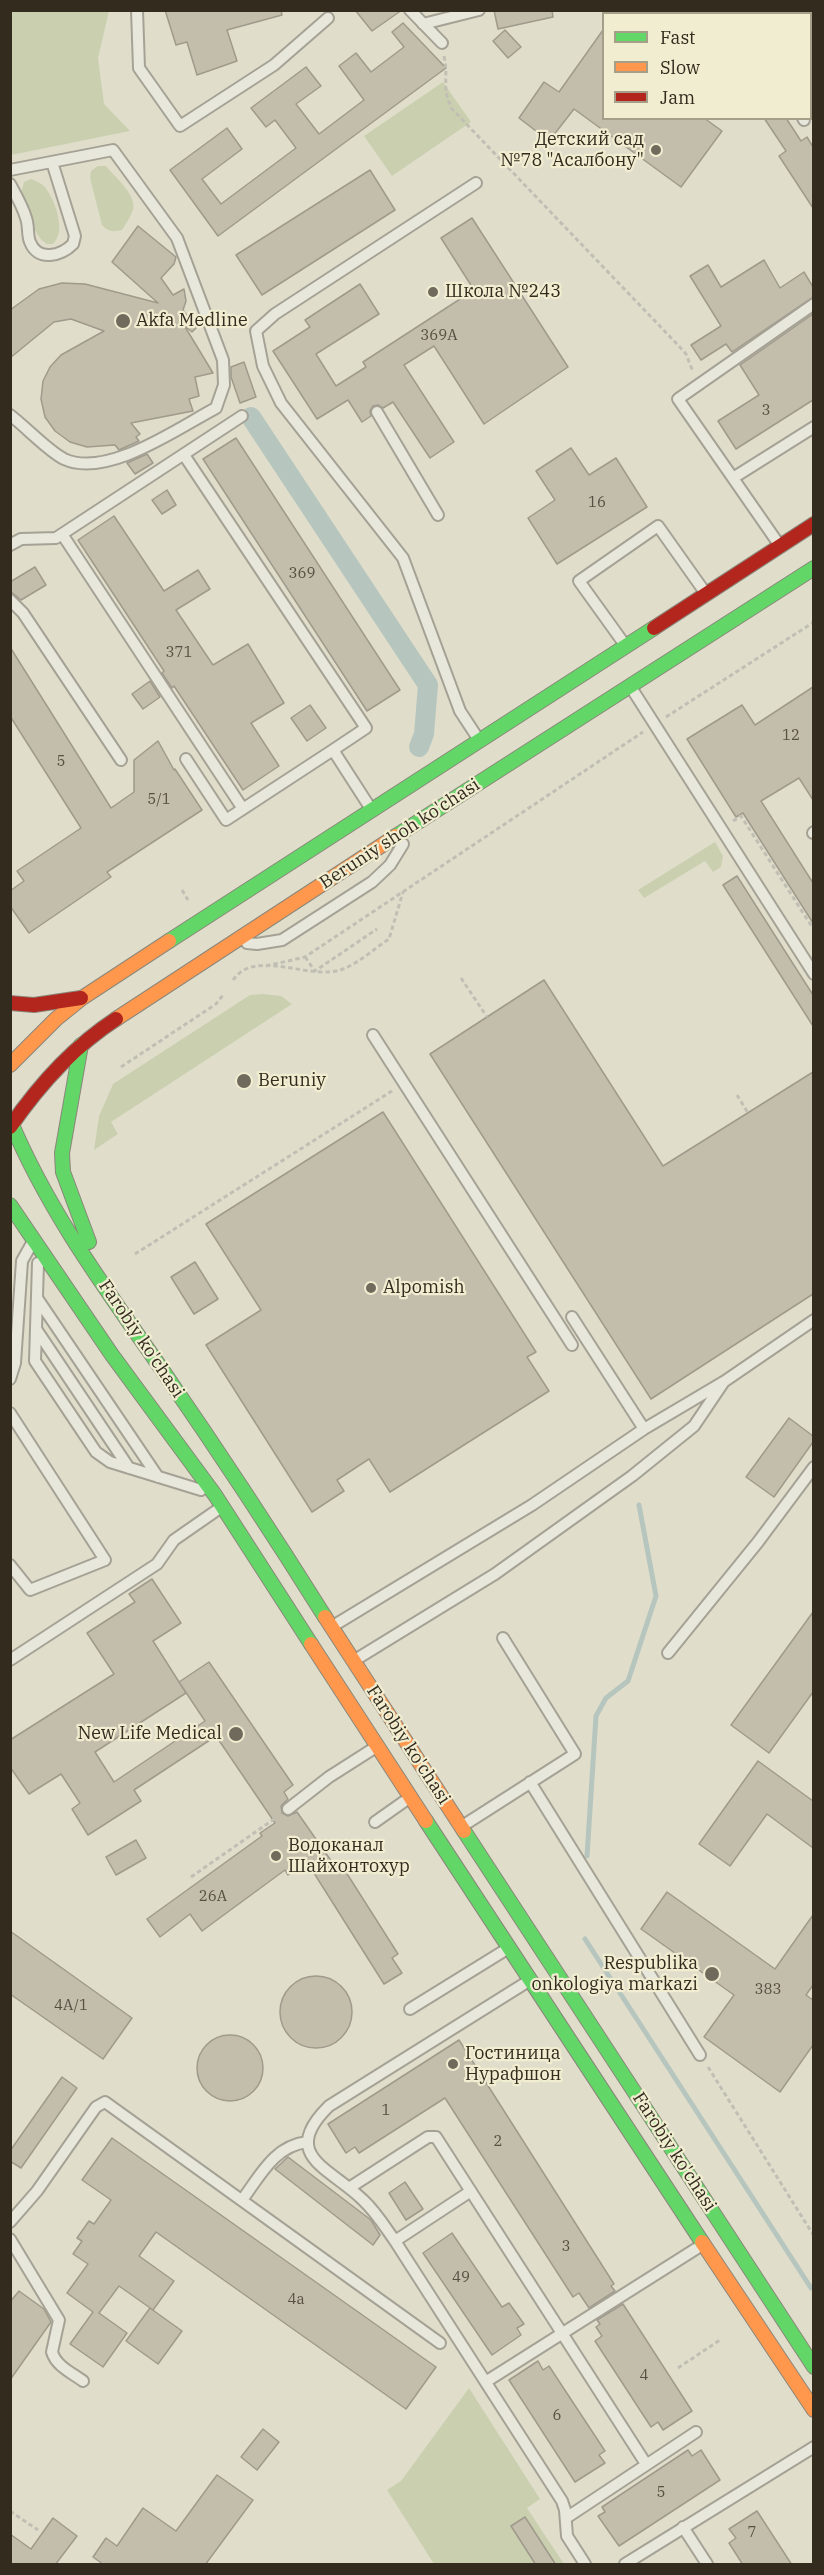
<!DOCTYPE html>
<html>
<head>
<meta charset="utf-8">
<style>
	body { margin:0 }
	#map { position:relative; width:824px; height:2575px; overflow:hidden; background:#e0decb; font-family:"IBM Plex Serif",serif }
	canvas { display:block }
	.frame { position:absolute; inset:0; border:12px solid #322b1e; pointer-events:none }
	.legend { position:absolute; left:602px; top:12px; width:210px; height:108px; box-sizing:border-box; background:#f1edd1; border:2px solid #a59f89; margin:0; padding:8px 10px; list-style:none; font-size:18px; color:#322b1e }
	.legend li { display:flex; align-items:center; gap:12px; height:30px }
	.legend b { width:30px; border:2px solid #a59f89 }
</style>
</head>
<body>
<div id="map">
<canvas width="824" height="2575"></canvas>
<div class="frame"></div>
<ul class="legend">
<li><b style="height:8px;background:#63d668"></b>Fast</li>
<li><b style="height:8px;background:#ff974d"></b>Slow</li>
<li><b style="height:8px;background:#b3261e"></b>Jam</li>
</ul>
</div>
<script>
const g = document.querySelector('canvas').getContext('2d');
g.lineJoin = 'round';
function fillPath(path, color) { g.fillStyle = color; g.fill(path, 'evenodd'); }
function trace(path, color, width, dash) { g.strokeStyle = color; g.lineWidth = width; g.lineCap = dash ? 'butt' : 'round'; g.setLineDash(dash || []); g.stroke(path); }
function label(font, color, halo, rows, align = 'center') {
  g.font = font + ' "IBM Plex Serif",serif'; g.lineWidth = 4.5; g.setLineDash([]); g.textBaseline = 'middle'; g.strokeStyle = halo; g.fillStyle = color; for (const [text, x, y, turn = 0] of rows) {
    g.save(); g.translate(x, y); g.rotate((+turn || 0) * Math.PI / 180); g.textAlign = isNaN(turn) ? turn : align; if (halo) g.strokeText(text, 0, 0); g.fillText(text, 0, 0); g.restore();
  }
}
fillPath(new Path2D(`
	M11,10l98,1 -11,47 6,46 26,27 -119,24z
	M443,82l28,40 -79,54 -28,-40z
	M98,166h8c8,10 31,29 27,43 -2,7 -7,15 -11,21 -9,2 -13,2 -20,-5l-12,-47 1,-7z
	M31,179c5,2 10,4 13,7 11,13 23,45 9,58h-6c-16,-9 -16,-35 -26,-51l3,-11z
	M715,842l8,14 -2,11 -8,5 -8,-11 -61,37 -6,-8z
	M263,994l18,2 11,8 -181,118 7,12 -24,16 5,-34 14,-32 137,-89z
	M469,2388l71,111 -13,9 37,56h-130l-47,-74 14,-9z`), '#cad0af');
trace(new Path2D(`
	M587,1856l9,-140 10,-18 22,-17 28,-85 -17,-91
	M585,1939l226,349`), '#b6c6be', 5);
trace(new Path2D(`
	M251,417l177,268 -4,49 -5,13`), '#b6c6be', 20);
const building = new Path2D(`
	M165,10h116l1,5 -55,15 10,31 -40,14 -10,-33 -11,3z
	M355,10h47l-30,21z
	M494,10h58l1,7 -55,12z
	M403,23l43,45 -228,168 -48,-66 57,-42 15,21 -40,30 19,25 75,-56 -21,-28 -9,7 -15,-19 55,-41 15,19 -25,18 23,30 45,-34 -25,-34 17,-13 15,19 33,-25 -12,-15z
	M505,30l16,17 -13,11 -15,-17z
	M603,30v88h101l18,13 -41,56 -107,-78 -25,32 -30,-23 25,-36 15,10z
	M764,118h22l15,23 6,-4 6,10v61l-34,-52 7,-5z
	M370,170l25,40 -133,85 -26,-40z
	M472,218l96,149 -84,57 -50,-78 -30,19 50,77 -24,16 -37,-56 -10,6 -5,-3 -5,1 -3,5 1,5 -9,6 -14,-22 -31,19 -44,-68 37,-24 -5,-7 55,-36 19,30 -63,40 20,32 30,-19 -3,-5 111,-72 -33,-52z
	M138,226l38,31 -2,7 -13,14 12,17 11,-6 2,12 -3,9 13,18 -4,4 -8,-7 29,48 -18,4 4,19 -10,3 4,12 -62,12 9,11 -4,3 3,4 -20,9 -4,-5 -28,2 -17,-5 -15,-11 -10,-14 -4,-18 2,-18 7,-14 11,-12 43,-24 -33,-12 -17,3 -44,36v-48l29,-21 23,-6 23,1 73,19 -46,-41z
	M764,260l16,28 24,-16 9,15v10l-81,55 -6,-8 -25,16 -10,-15 30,-19 -31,-50 18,-11 13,22z
	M813,314v86l-77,49 -18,-28 41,-26 -19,-30z
	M244,362l12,35 -16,6 -9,-26v-10z
	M236,438l164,252 -33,21 -164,-252z
	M571,448l18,27 27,-17 31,49 -90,57 -29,-46 27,-18 -19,-29z
	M147,454l6,9 -18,11 -8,-11z
	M167,490l9,15 -14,9 -10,-14z
	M114,516l50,75 34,-21 12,19 -34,21 37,55 35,-21 36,59 -33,20 28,43 -36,24 -69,-104 -2,2 -10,-15 2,-2 -86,-131z
	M35,567l11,18 -25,15 -11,-9v-9z
	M10,647l101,161 23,-16v-32l24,-19 16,29 1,-1 27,41 -95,62 4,5 -82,56 -19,-27v-15l14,-10 -7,-10 64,-43 -71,-112z
	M150,681l10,16 -17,12 -11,-15z
	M813,687v113l-14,-22 -38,23 52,82v40l-70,-110 -7,4 -49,-78 55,-34 13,20z
	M310,705l16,23 -19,13 -16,-23z
	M737,876l76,119v31l-90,-141z
	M544,980l119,186 150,-94v222l-162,105 -221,-345z
	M383,1112l153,240 -9,5 22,34 -159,101 -21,-33 -32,21 7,11 -32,21 -106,-167 55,-35 -55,-86z
	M195,1262l23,37 -24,15 -23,-37z
	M789,1418l24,18v6l-39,55 -28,-20z
	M152,1579l29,44 -28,18 33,52 -91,59 19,30 91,-61 -26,-39 30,-20 84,123 -9,7 4,7 -7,7 1,7 6,3 9,-4 42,60 5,-3 54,85 -6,4 10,15 -18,11 -77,-122 -19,13 -3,-5 -83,61 -12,-17 -30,23 -13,-18 115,-83 -2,-3 15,-10 -59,-87 -82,54 7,11 -53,34 -16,-26 8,-6 -19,-29 -32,20 -19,-27v-27l104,-66 -27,-41 48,-31 -6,-8z
	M813,1612v80l-44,61 -38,-28z
	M758,1761l55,40v47l-46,-34 -37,52 -31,-22z
	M136,1840l10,18 -30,17 -10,-18z
	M667,1892l108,77 38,-54v70l-7,10 7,5v45l-33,47 -76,-55 30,-42 -93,-66z
	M10,1931l122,87 -29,41 -93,-65z
	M280 2012a36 36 0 1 1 72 0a36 36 0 1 1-72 0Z
	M197 2068a33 33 0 1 1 66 0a33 33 0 1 1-66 0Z
	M459,2040l155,244 -3,2 4,5 -26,17 -10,-15 -6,4 -128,-199 -86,55 -4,-6 -9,6 -18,-29z
	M62,2077l15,11 -56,80 -11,-7v-10z
	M112,2138l324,229 -30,42 -250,-177 -17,24 35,25 -21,29 -34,-24 -20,27 28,20 -24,34 -33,-23 23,-32 -26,-19 21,-29 -15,-10 9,-13 -5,-3 12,-17 5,3 17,-24 -29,-20z
	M288,2157l83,63 9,15 -7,10 -98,-76z
	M405,2182l18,27 -17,11 -17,-27z
	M452,2233l50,74 7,-4 15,21 -7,4 4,7 -29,20 -69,-102z
	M19,2291l25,18 7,13 -41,58v-78z
	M623,2304l69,107 -29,19 -5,-8 -7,5 -56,-86 7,-5 -6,-9 4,-3 -3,-4z
	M150,2308l32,23 -24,33 -32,-23z
	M538,2361l5,9 6,-4 56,85 -6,4 6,8 -30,19 -66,-102z
	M263,2429l16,13 -22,28 -16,-13z
	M688,2450l4,6 9,-6 19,30 -101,66 -21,-30 7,-4 -3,-5z
	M217,2475l36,25 -48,65h-101l-11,-8 13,-19 11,8 26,-38 33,23z
	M757,2511l35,54h-49l-14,-22 7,-5 -7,-9z
	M525,2517l31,48h-20l-25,-39z
	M53,2518l24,18 -22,29h-45v-31l21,15z`);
fillPath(building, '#c3bdac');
trace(building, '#9f9a8b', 1.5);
const lane = new Path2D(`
	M137,10l2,58 41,58 94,-61 54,-47
	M410,10l32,33
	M731,10l2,4
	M784,14l10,-4
	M423,24l56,-14
	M803,118l1,2
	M10,170l103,-20 64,88 46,122 1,25 -8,23c-38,20 -109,71 -152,51 -16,-8 -38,-32 -54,-44
	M476,183l-201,131 -19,17 7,35 18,37 122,155 57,153 19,29
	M10,184c6,11 13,23 16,34 3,8 1,17 4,24 8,20 31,14 43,2l2,-8 -23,-74
	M377,412l61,103
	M184,455l182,273 -33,22
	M733,478l81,-51
	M62,534l181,275
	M778,543l-100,-144 136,-95
	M10,545l11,-6 35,-1 186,-122
	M10,600l13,13 98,147
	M625,645l-46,-64 79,-55 46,65
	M632,689l182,285
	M186,759l40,61 107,-70 38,59
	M813,833l1,-1
	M247,943l10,1 25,-4 90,-58 18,-17 13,-21
	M373,1035l199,310
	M38,1263l-3,98 61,91 14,10 91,28
	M37,1298l121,179
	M572,1317l72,112
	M36,1329l93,139
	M10,1379l5,-16 7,-102 9,-16
	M10,1413l95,147 -75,30 -20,-25
	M333,1626l199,-121 112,-76 81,-48 89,-61
	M668,1653l90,-111 56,-75
	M10,1660l147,-96 17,-24 46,-32
	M355,1660l140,-86 137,-98 62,-50 29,-43
	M530,1782l170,273
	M288,1809l41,-32 47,-30
	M375,1822l34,-24
	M464,1825l111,-71 -72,-116
	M527,1982l-198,124c-51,50 2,62 34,94 13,12 22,27 32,41l167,260 3,9 2,26 18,28
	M410,2009l97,-60
	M349,2188l79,-51h8l210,327
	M242,2200c18,-24 32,-54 65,-58
	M10,2222l27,-31 59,-84 9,-5 335,241
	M10,2239l49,81 -7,32c4,14 20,21 31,29
	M395,2241l76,-50
	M487,2381l215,-136
	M566,2518l130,-86
	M683,2527l24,37
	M625,2564l189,-117`);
const fast = new Path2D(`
	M396,836l418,-268
	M169,941l485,-313
	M81,1045l-19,108 1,19 26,70
	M10,1120c39,93 96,169 153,251 56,81 110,163 162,246
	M10,1205l102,150 103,140 96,149
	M426,1821l276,421
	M464,1831l350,536`);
const slow = new Path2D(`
	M116,1019l280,-183
	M10,1065l46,-46 26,-21 87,-57
	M325,1617l139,214
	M311,1644l115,177
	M702,2242l112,168`);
const jam = new Path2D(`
	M654,628l160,-104
	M10,1003l24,2 47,-7
	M10,1127c29,-42 63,-80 106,-108`);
trace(lane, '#a5a295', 14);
trace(fast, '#8a877b', 16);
trace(slow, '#8a877b', 16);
trace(jam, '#8a877b', 16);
trace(new Path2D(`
	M444,56c5,24 -3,31 8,53l224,234 10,11 7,18
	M666,717l148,-95
	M733,821l8,-5 73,114
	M182,890l6,10
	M305,957l10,14 62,-42
	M266,966l39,-9 338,-225
	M461,978l26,39
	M233,980c23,-33 77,2 110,-11 16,-6 32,-21 46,-30l14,-47
	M121,1067l95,-63 7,-9
	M737,1095l11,18
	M135,1254l257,-163
	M191,1877l86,-60
	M708,2067l106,169
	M678,2368l42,-28
	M10,2511l28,19`), '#c1bfb4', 3, [4.5, 3]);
trace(lane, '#e8e7dc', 10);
trace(fast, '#63d668', 14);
trace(slow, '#ff974d', 14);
trace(jam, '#b3261e', 14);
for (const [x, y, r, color] of [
	[656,150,6,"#6f6a5b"],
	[433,292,6,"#6f6a5b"],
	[123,321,8,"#6f6a5b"],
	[244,1081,8,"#6f6a5b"],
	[371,1288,6,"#6f6a5b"],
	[236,1734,8,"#6f6a5b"],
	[276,1856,6,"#6f6a5b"],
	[712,1974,8,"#6f6a5b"],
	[453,2064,6,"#6f6a5b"]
]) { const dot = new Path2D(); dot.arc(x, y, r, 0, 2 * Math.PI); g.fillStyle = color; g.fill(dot); trace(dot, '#f1edd1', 2); }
label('15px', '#565042', null, [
	["369A",439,336],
	["3",766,411],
	["16",597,503],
	["369",302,574],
	["371",179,653],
	["12",791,736],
	["5",61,762],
	["5/1",159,800],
	["26A",213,1897],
	["383",768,1990],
	["4A/1",71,2006],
	["1",386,2111],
	["2",498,2142],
	["3",566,2247],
	["49",461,2278],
	["4а",296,2300],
	["4",644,2376],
	["6",557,2416],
	["5",661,2493],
	["7",752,2533]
]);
label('18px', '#322b1e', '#f1edd1', [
	["Детский сад",644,140,"right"],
	["№78 \"Асалбону\"",644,161,"right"],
	["Школа №243",445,292],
	["Akfa Medline",136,321],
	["Beruniy",258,1081],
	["Alpomish",383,1288],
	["New Life Medical",222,1734,"right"],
	["Водоканал",288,1846],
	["Шайхонтохур",288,1867],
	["Respublika",698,1964,"right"],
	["onkologiya markazi",698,1985,"right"],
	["Гостиница",465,2054],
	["Нурафшон",465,2075]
], 'left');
label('18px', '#322b1e', '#f1edd1', [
	["Beruniy shoh ko'chasi",400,834,-33],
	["Farobiy ko'chasi",141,1339,56],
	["Farobiy ko'chasi",408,1745,57],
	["Farobiy ko'chasi",674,2152,57]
]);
</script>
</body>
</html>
